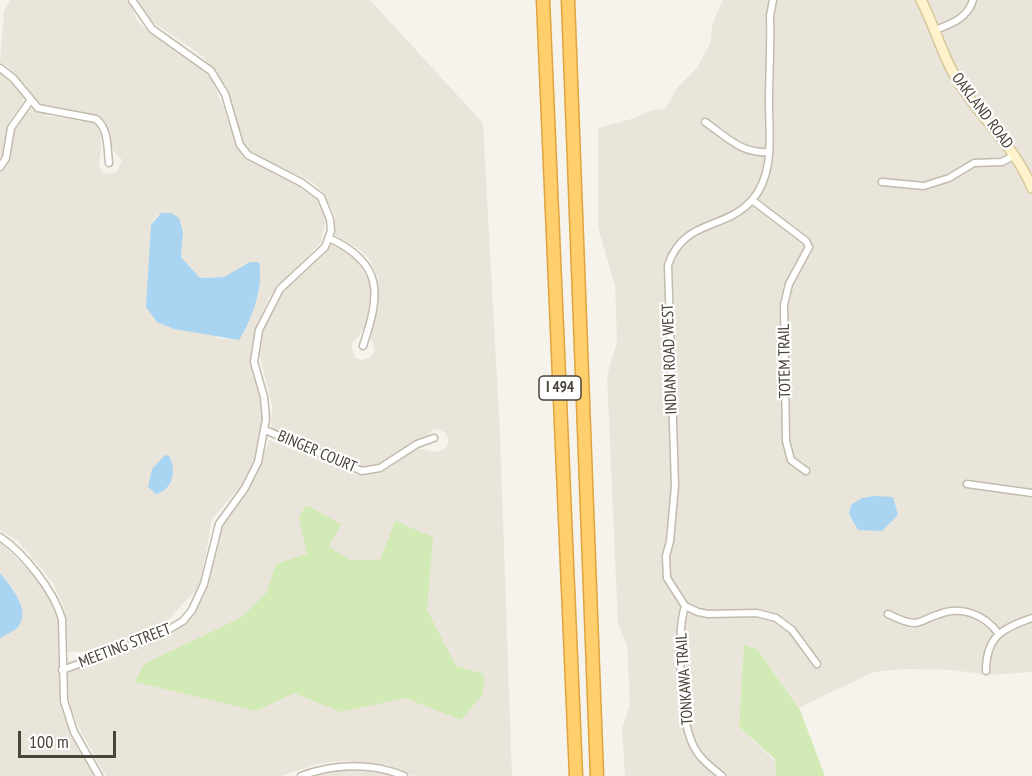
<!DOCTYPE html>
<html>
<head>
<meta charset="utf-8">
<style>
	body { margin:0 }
	#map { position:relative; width:1032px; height:776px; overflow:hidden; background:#f6f3ec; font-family:"PT Sans Narrow",sans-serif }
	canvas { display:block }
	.scale { position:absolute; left:18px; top:731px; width:98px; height:27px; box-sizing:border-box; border:3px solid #4b4439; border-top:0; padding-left:8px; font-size:18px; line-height:21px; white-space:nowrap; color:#4b4439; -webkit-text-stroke:4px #fff; paint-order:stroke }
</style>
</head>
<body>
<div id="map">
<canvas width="1032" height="776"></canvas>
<div class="scale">100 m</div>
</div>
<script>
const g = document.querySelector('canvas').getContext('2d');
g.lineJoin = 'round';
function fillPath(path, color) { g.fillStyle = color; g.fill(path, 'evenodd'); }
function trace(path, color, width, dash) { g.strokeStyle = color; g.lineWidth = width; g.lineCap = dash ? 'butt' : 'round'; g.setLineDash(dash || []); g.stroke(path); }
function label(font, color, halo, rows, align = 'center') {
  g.font = font + ' "PT Sans Narrow",sans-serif'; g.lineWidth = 4.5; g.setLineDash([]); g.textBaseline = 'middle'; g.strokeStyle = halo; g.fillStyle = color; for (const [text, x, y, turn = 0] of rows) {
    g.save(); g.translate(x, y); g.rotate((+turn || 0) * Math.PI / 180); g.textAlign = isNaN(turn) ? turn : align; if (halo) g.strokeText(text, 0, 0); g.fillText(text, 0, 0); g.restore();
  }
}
fillPath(new Path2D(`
	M10,0h119l9,22 8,7 58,38 9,15 29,72 10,8 53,27 18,14 4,10 -6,29 -53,56 -11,32 -5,31 13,60 -12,51 -41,47 -11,60 -4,10 -29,31 -36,22 -27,9 -37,1 -4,-45 -11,-24 -35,-42 -18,-11v-359l10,-14 6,-33 13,-16 20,8 46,7 7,13 -3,30 5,8 13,-2 5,-12 -11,-12 -3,-19 -6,-9 -6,-5 -53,-10 -15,-12 -19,-25 -9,-5 4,-52zM157,215l22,3 4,14 -2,25 19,21 24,-1 26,-15 -19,77 -15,-1 -66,-71 1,-41z
	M137,0h233l113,123 17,312 12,341h-98l-28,-12 -44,-3 -25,3 -36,12h-175l-24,-42 -12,-27 -5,-27 3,-19 38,-4 32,-14 36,-19 23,-20 12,-29 8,-47 39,-51 13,-37 88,35 26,-3 34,-24 20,4 9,-4 3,-7 -4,-9 -11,-3 -12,11 -11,4 -30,22 -20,4 -90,-39 1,-26 -13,-51 3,-19 16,-39 55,-53 21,13 16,27 1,16 -6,29 -14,17 4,13 7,2 7,-2 6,-7 -5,-17 7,-24 1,-32 -8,-18 -10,-10 -25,-15v-20l-12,-23 -11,-10 -62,-30 -9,-12 -18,-55 -13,-19 -9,-11 -56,-38z
	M723,0h309v672l-46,3 -33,-5 -49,-1 -31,3 -74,36 -41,-58 -14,-6 -5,83 36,34 1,15h-151l-3,-48 8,-24 -3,-58 -9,-22 -11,-248 10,-34 -2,-56 -17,-59v-99l37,-10 17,-8 13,-1 13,-22 19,-19 13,-24 3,-22z
	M0,72l6,3 17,22v5l-16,23 -3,28 -4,8z
	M0,542l39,38 14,19 5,15 3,93 34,69h-95v-138l17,-11 -2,-36 -15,-18z
	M335,769l46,2 16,5h-91z`), '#eae5da');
fillPath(new Path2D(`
	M306,505l35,19 -12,23 21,13h30l15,-39 38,16 -6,73 29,56 28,8 -1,20 -22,26 -56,-22 -64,14 -47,-19 -38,18 -121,-29 9,-18 98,-47 25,-25 9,-28 31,-10 -8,-37z
	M744,644l14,6 42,60 25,66h-49l-1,-17 -36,-32z`), '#d2eab5');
fillPath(new Path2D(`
	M161,213h10l8,5 4,14 -2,25 19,21 24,-1 26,-15h9c5,25 -7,57 -20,78l-65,-11 -17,-7 -11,-15 5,-82z
	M165,455l4,1c8,14 4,34 -13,38l-8,-7 4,-18z
	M874,496l19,1 5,18 -16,16 -24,-1 -9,-16 2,-9 11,-7z
	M0,573c10,12 33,39 17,55 -5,4 -12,7 -17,10z`), '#a9d4f2');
const street = new Path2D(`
	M773,0l-3,16c1,29 -1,58 -1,87 0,32 6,71 -17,97 -27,31 -68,18 -84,65l7,221 -5,55 -4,15 1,22 18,28 13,6 10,2 49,-1 19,5 16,12 25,34
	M935,30c16,-6 33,-12 38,-30
	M0,68l13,10 25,30 58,11c13,10 11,29 13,44
	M705,122c22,15 36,32 64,30
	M0,167l6,-9 5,-30 19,-27
	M882,182l42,4 25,-8 25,-15 28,-1 13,-7
	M752,200l54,41 3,6 -20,37 -5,21 2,136 5,19 15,11
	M329,238c56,26 51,57 34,108
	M265,430l97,41 18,-3 37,-24 17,-6
	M967,484l65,9
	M0,537c24,16 54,54 62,82l2,82 10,31 25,44
	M685,606c-9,29 -5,112 8,139 6,13 18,22 29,31
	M888,614c9,4 17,9 27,9 8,-1 14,-6 22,-8 24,-10 47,-1 62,19
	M62,670l96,-34 25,-15 9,-11 12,-26 15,-60 26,-36 13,-26 8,-43 -2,-22 -10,-35 5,-32 21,-41 45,-42 6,-16 -1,-12 -9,-22 -19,-14 -54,-28 -8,-10 -15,-51 -14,-23 -59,-42 -20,-29
	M986,671c0,-34 16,-43 46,-53
	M301,776c32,-12 71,-14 103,0`);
const secondary = new Path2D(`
	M921,0c15,29 23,62 42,89 23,34 53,60 69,99`);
const highway = new Path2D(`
	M543,0l33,776
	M568,0l29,776`);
trace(street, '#c2bbae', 9);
trace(secondary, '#d6c79b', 12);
trace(highway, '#e0a43c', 15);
trace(street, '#fff', 6);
trace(secondary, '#fff3cd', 9);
trace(highway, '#ffcf6e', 12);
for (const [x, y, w] of [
	[560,388,42]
]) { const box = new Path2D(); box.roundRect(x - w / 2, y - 12, w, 24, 4.5); g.fillStyle = '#fff'; g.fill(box); trace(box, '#4b4439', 1.5); }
label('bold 15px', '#4b4439', null, [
	["I 494",560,388]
]);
label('16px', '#4b4439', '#fff', [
	["OAKLAND ROAD",982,111,53],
	["INDIAN ROAD WEST",670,359,-92],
	["TOTEM TRAIL",785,361,-91],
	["BINGER COURT",317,452,23],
	["MEETING STREET",125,646,-21],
	["TONKAWA TRAIL",685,679,-94]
]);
</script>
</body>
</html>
